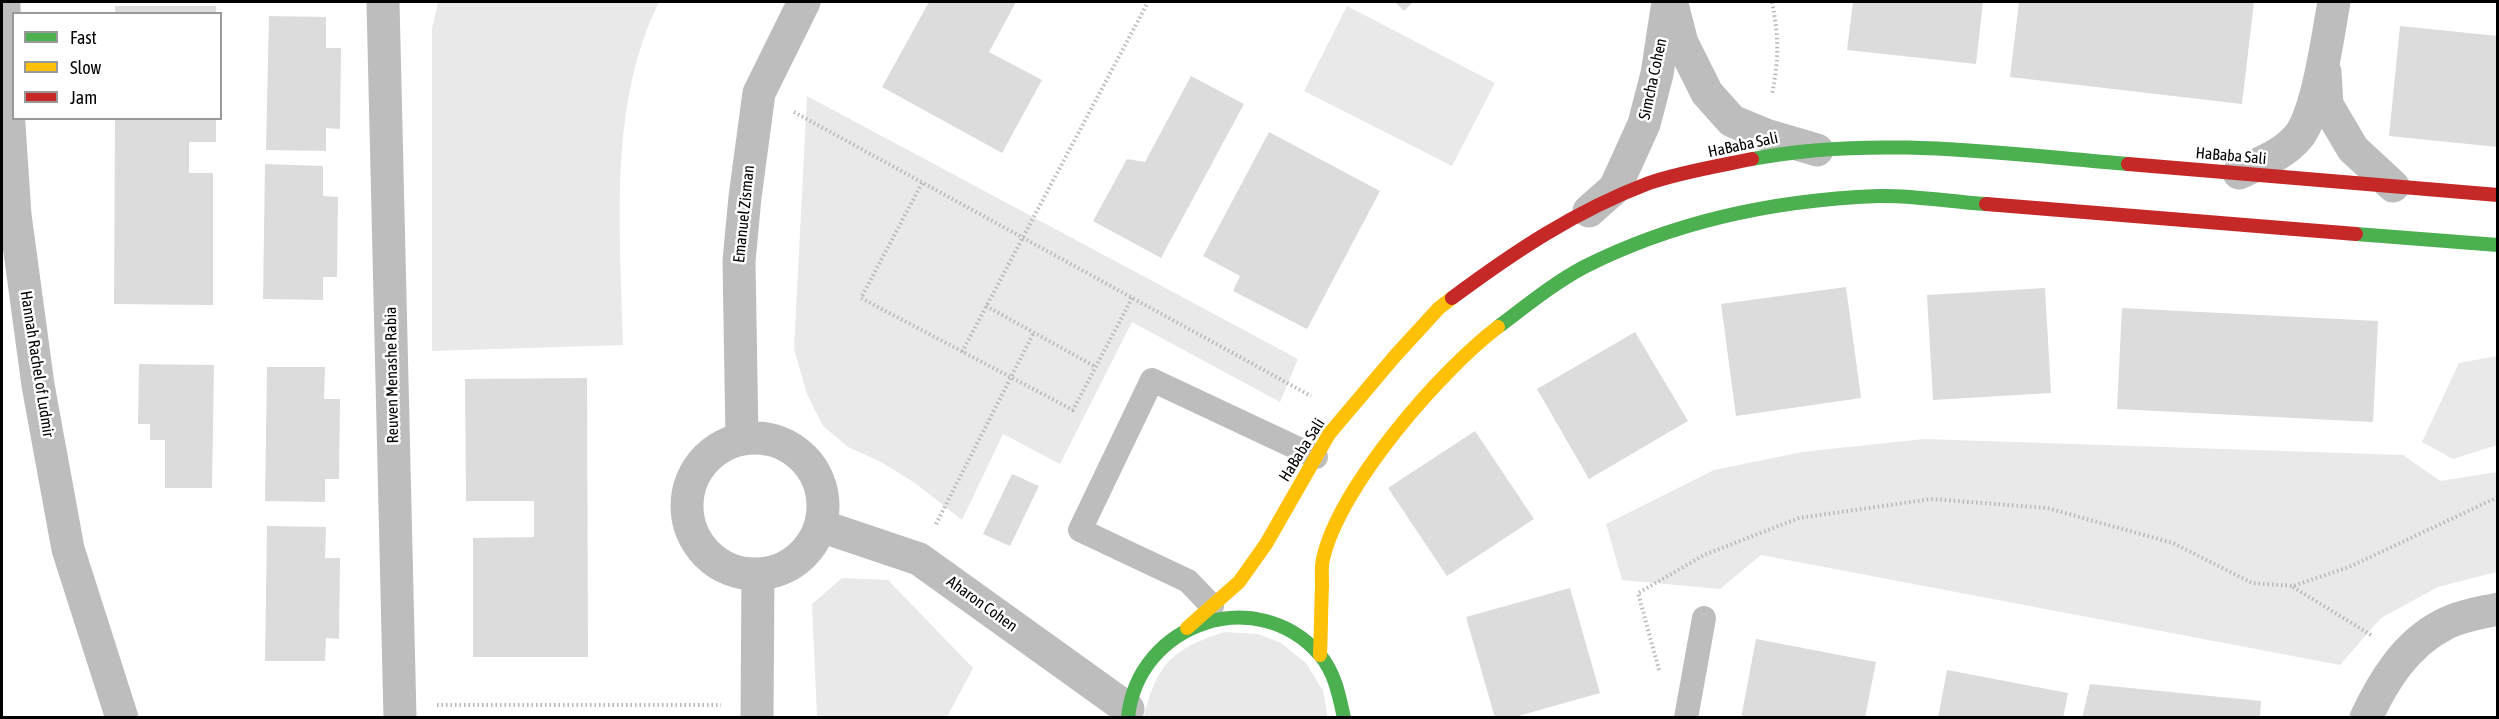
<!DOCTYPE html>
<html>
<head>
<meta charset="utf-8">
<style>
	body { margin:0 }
	#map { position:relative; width:2499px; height:719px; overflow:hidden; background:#fff; font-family:"Asap Condensed",sans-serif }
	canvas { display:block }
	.frame { position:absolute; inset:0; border:3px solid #000; pointer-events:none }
	.legend { position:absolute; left:12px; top:12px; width:210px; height:108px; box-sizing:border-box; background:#fff; border:2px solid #999; margin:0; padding:8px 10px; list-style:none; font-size:18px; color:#000 }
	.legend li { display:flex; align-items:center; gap:12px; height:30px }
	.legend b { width:30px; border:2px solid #999 }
</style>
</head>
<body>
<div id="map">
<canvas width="2499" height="719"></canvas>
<div class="frame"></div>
<ul class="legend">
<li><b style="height:8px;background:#4caf50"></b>Fast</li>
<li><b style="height:8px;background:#ffc107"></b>Slow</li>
<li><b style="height:8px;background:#c62828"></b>Jam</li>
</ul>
</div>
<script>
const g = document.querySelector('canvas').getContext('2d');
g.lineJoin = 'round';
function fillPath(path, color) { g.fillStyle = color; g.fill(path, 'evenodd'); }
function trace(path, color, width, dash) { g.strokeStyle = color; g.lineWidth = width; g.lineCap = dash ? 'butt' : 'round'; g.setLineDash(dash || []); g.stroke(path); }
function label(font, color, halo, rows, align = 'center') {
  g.font = font + ' "Asap Condensed",sans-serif'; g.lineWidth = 5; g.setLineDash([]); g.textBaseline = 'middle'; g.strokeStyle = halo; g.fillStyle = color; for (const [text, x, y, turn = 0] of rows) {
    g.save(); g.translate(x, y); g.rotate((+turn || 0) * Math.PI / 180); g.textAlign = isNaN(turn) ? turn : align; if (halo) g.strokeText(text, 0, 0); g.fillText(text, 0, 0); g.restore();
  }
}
fillPath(new Path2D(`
	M438,2h221c-52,105 -38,230 -36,343l-191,6v-322z
	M1347,6l148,77 -43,83 -148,-75z
	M807,96l491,263 -18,43 -148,-80 -72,142 -57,-30 -41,86 -47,-37 -34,-21 -33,-15 -25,-21 -16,-32 -13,-45z
	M2497,356v89l-44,14 -31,-17 37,-79z
	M1924,439l479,16 37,26 57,-9v100l-59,15 -57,31 -41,47 -579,-110 -41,34 -98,-9 -16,-56 108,-54 88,-18z
	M842,578l46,2 85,88 -26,49h-130l-5,-113z
	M1225,632l33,2 23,9 25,20 17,28 5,27h-184c12,-54 29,-70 81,-86z`), '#e9e9e9');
fillPath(new Path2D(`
	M929,2h87l-27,50 53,28 -40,73 -120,-66z
	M1395,2h18l-9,9z
	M1853,2h130l-7,62 -129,-14z
	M2019,2h235l-12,102 -232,-27z
	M115,6h101v8h-101z
	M269,16l57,1v31h15l-1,81 -14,-1v23l-60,-1z
	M2400,26l98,10v111l-109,-11z
	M1191,76l53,28 -83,154 -68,-37 34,-62 18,3z
	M115,118h101v24h-27v31h24v132l-99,-1z
	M1269,132l111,59 -73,138 -74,-38 7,-15 -37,-20z
	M265,164l58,2v30l15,1 -1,80h-14v23l-60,-1z
	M1846,287l15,111 -125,18 -15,-112z
	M2045,288l6,105 -118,7 -6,-105z
	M2122,308l256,13 -5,101 -256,-13z
	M1635,332l53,89 -99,58 -52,-90z
	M139,364l75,1 -2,123h-47v-48h-15v-16h-12z
	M267,367h58l-1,32h16l-1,80h-14v23l-60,-1z
	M587,378l1,279h-115v-119l61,-1v-36h-68l-1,-122z
	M1475,431l59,88 -87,57 -59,-88z
	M1012,474l27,12 -29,60 -27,-12z
	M267,526l59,1 -1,31h15l-1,81 -13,-1 -1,23h-60z
	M1570,588l30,105 -89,25h-16l-29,-101z
	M1756,639l120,23 -11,56h-124z
	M1947,670l121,23 -5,25h-125z
	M2090,684l171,17 -1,17h-178z`), '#dcdcdc');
trace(new Path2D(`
	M1772,2c7,36 7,56 0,93
	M794,112l517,284
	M922,183l-61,115 212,112 59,-112
	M986,306l110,61
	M962,352l186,-350
	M936,524l98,-192
	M2293,587l78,48
	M1659,670l-21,-77 66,-38 95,-37 132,-19 116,9 126,35 79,40 41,3 56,-19 149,-70
	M437,705h284`), '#b8b8b8', 4, [1.5, 3]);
trace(new Path2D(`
	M1212,606l-24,-25 -108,-51 72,-150 164,77
	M1686,718l18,-100`), '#bdbdbd', 24);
trace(new Path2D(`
	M4,2l1,63 10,150 23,170 30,164 54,169
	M383,2l17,716
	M1672,4l10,39 25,50 25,28 34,14 51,15
	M2325,72l2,33 26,44 40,37
	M2239,173c21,-10 44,-18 59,-36 20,-24 30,-103 36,-135
	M1589,211l26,-23 29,-64 13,-50 11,-72
	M687 506a68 68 0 1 1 136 0a68 68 0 1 1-136 0Z
	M742,438l-3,-177 6,-64 14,-104 45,-91
	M821,526l98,33 209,150
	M757,718l1,-144
	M2366,718c17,-37 40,-74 77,-93 16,-9 37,-12 55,-16`), '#bdbdbd', 33);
trace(new Path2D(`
	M1752,159c124,-24 251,-5 376,5
	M2356,234l142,11
	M1498,327c28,-21 56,-44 86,-60 91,-46 192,-67 294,-71 35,-1 73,6 108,8
	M1128,718c9,-95 129,-136 192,-63 15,18 19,40 24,63`), '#4caf50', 14);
trace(new Path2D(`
	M1187,628l52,-46 27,-38 63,-110 66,-78 44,-48 13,-10
	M1320,655c1,-23 1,-46 2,-69 0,-9 -1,-19 1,-27 16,-72 118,-189 175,-232`), '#ffc107', 14);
trace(new Path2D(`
	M2128,164l370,31
	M1986,204l370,30
	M1452,298c62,-46 123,-87 197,-115 32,-11 69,-17 103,-24`), '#c62828', 14);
label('16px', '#000', '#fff', [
	["Simcha Cohen",1653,79,-78],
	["HaBaba Sali",1743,145,-12],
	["HaBaba Sali",2231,156,5],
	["Emanuel Zisman",744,214,-84],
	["Hannah Rachel of Ludmir",37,364,81],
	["Reuven Menashe Rabia",392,375,-91],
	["HaBaba Sali",1302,450,-58],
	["Aharon Cohen",982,604,36]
]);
</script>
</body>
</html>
